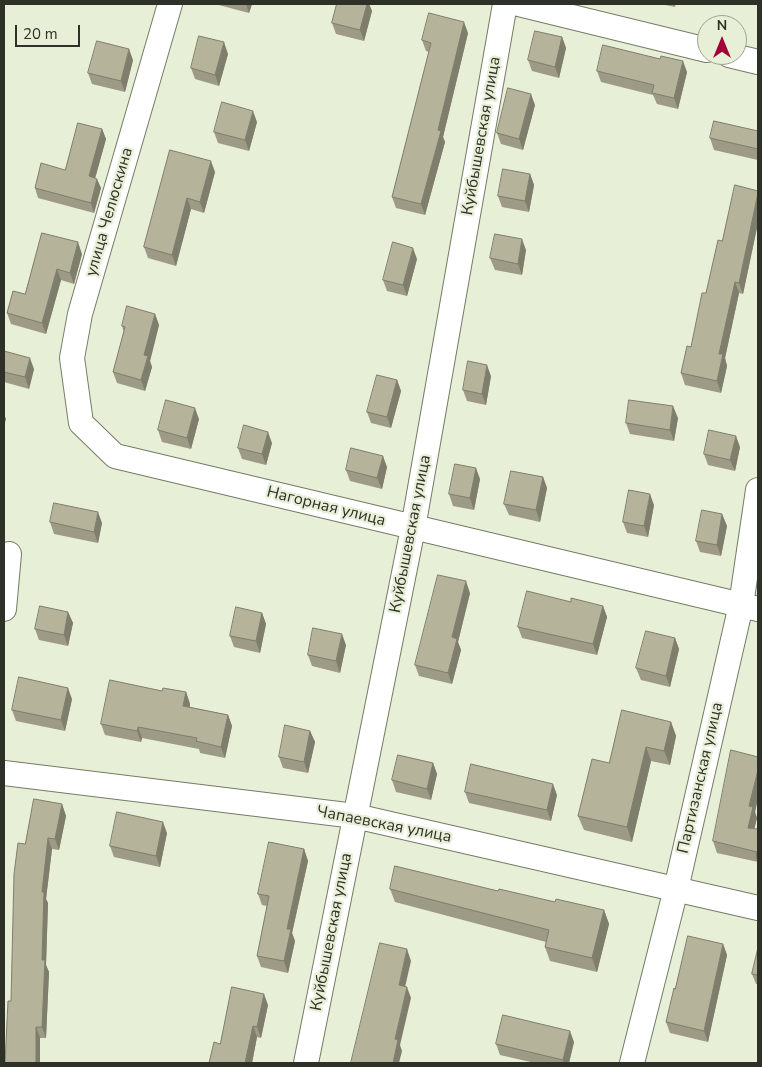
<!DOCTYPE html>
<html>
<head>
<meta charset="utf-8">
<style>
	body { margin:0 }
	#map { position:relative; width:762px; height:1067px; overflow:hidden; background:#e7efd7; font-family:"Nunito Sans",sans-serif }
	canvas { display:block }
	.frame { position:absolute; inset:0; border:5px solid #2e3128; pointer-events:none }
	.north { position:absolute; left:697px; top:15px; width:50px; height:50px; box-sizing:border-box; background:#e7efd7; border:1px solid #9da391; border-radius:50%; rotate:0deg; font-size:14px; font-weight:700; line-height:20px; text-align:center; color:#2e3128 }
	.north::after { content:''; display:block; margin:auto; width:18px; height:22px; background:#a10137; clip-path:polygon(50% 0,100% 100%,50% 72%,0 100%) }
	.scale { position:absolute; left:15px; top:25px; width:65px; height:22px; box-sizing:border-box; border:2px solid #2e3128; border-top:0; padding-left:6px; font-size:15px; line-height:18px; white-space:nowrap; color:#2e3128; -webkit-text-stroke:4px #e7efd7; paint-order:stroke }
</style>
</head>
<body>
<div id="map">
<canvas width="762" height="1067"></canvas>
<div class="frame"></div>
<div class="north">N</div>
<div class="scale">20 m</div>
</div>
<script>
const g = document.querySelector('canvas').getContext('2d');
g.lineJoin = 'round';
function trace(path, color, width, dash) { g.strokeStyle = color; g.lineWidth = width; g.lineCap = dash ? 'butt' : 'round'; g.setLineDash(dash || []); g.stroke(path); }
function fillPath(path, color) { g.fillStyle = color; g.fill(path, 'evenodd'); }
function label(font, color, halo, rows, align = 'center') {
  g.font = font + ' "Nunito Sans",sans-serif'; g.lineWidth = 4.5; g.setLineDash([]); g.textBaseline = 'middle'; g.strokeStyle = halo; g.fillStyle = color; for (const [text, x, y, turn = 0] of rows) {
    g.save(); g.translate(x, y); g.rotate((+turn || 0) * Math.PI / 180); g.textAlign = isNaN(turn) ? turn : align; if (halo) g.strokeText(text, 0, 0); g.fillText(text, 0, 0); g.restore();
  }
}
const street = new Path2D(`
	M170,4l-90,310 -8,44 9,65 34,33 643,153
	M519,4l188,46
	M729,55l29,7
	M4,609l5,-55
	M4,773l351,43 403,92
	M306,1063l107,-535 92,-524
	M632,1063l44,-174 65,-284 17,-115`);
trace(street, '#757c66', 26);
trace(street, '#fff', 24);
fillPath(new Path2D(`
	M215,4h37l-3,9z
	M337,4h32l3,7 -8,30 -28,-7 -4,-11z
	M660,4h16l-1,3z
	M468,33l-25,104 2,5 -20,73 -29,-7 -4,-11 37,-145 -3,-1 -4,-11z
	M562,37l4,11 -7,30 -27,-7 -4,-11z
	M228,54l-9,32 -24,-7 -4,-11z
	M133,60l-8,32 -33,-8 -4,-11z
	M597,71l90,1 -9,37 -21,-5 -4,-9 -52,-13z
	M535,105l-12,45 -22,-6 -4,-11z
	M257,122l-8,29 -31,-8 -4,-11z
	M102,129l4,10 -11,39 6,10 -7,25 -56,-15 -3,-10 30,-18z
	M758,131v29l-44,-10 -4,-12z
	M170,150l45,22 -11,41 -13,-4 -15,57 -28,-8 -4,-11z
	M530,174l4,11 -5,27 -27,-5 -4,-11z
	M758,191v32l-15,71 -4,-1 -14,65 2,8 -6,27 -36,-8 -4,-12 10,-26 15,-54 16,-52z
	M42,233l40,21 -8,30 -13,-4 -15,54 -35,-10 -4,-11 18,-19z
	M526,250l-4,25 -27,-5 -5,-12z
	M417,259l-10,37 -20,-5 -4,-11z
	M155,314l4,11 -9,36 2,6 -7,24 -28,-8 -4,-11 11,-40 -2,-6z
	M4,351l30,18 -5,20 -25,-7z
	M491,376l-5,29 -19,-4 -4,-11z
	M397,380l4,11 -10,37 -20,-5 -4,-11z
	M678,418l-4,23 -44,-7 -4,-11z
	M199,419l-8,30 -29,-7 -4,-12z
	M272,443l-6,22 -24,-6 -4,-11z
	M740,447l-5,24 -27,-6 -4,-11z
	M387,467l-5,22 -32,-8 -4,-11z
	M543,477l4,11 -7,34 -31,-7 -5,-11z
	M480,479l-6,31 -21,-4 -4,-12z
	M654,505l-6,32 -21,-4 -4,-11z
	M722,514l5,12 -6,30 -21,-4 -4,-11z
	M50,522l52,1 -4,20 -44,-9z
	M470,593l-12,49 3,8 -9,34 -33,-8 -4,-11z
	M571,602l32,4 4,11 -10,38 -75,-17 -4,-11z
	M68,612l5,11 -5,23 -29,-6 -4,-11z
	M262,613l4,11 -6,29 -26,-6 -4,-11z
	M675,638l4,11 -9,38 -29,-7 -5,-12z
	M346,645l-6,28 -28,-7 -4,-11z
	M162,691l24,1 4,12v3l38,8 4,11 -7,32 -25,-5 -1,-4 -57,-11 -1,4 -36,-7 -4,-11z
	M72,699l-7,32 -49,-10 -4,-11z
	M671,722l5,14 -6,29 -19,-4 -19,81 -48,-12 -6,-14 31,-53z
	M310,731l5,11 -7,31 -25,-5 -4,-11z
	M758,757v41l-3,14 2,6 -3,11h4v35v-2l-41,-9 -4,-12z
	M433,763l4,11 -6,26 -35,-8 -4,-12z
	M465,792l92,3 -6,26 -82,-18z
	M62,804l4,12 -7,34 -7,-1 -6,50 2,4 -2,62 3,7 -3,66h-6v25h-35l6,-62 14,-157z
	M167,833l-7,34 -46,-10 -4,-11z
	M304,849l4,12 -16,72 3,8 -7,32 -27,-6 -4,-11 10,-50 -5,-1 -4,-11z
	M390,889l108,2 57,11 49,8 5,14 -12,48 -47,-11 -5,-14 1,-5 -151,-40z
	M723,944l4,11 -19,87 -38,-9 -4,-11 9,-33z
	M758,948v36h-2l-4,-10z
	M268,1005l-7,33 -4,-1 -5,26h-43l11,-19z
	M574,1042l-5,21h-34l-35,-8 -4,-11z`), '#9d9a85');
fillPath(new Path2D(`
	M246,4h6l-3,9z
	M367,4h2l3,7 -8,30 -4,-11z
	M464,22l4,11 -25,104 2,5 -20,73 -4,-11 17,-74z
	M562,37l4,11 -7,30 -4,-11z
	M224,42l4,12 -9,32 -4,-11z
	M129,49l4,11 -8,32 -4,-11z
	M683,61l4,11 -9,37 -4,-11z
	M531,94l4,11 -12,45 -4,-11z
	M253,111l4,11 -8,29 -4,-11z
	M102,129l4,10 -13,47 -4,-10z
	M211,161l4,11 -11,41 -4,-11z
	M530,174l4,11 -5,27 -4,-11z
	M97,179l4,9 -7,25 -3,-10z
	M758,193v30l-15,71 -4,-11z
	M187,198l4,11 -15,57 -4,-11z
	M522,239l4,11 -4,25 -4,-11z
	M78,242l4,12 -8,30 -4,-11z
	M413,248l4,11 -10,37 -4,-11z
	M57,269l4,11 -15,54 -4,-11z
	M735,282l4,11 -14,65 2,8 -6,27 -4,-12 2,-27z
	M155,314l4,11 -9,36 2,6 -7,24 -4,-11 3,-25z
	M30,358l4,11 -5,20 -4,-12z
	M487,365l4,11 -5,29 -4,-11z
	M397,380l4,11 -10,37 -4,-11z
	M673,406l5,12 -4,23 -4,-11z
	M195,408l4,11 -8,30 -4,-11z
	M4,414l2,5 -2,7z
	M268,432l4,11 -6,22 -4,-11z
	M736,436l4,11 -5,24 -5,-11z
	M383,456l4,11 -5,22 -5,-11z
	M476,468l4,11 -6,31 -4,-12z
	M543,477l4,11 -7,34 -4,-12z
	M650,494l4,11 -6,32 -4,-11z
	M98,512l4,11 -4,20 -4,-11z
	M722,514l5,12 -6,30 -4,-11z
	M466,581l4,12 -12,49 3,8 -9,34 -4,-11 4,-36z
	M603,606l4,11 -10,38 -4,-11z
	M68,612l5,11 -5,23 -4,-11z
	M262,613l4,11 -6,29 -4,-12z
	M342,634l4,11 -6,28 -4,-12z
	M675,638l4,11 -9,38 -4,-11z
	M68,688l4,11 -7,32 -4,-11z
	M186,692l4,12 -2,13 -5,-11z
	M228,715l4,11 -7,32 -4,-11z
	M671,722l5,14 -6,29 -6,-14z
	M138,727l4,11 -1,4 -4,-11z
	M310,731l5,11 -7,31 -4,-11z
	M646,747l5,14 -19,81 -5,-15z
	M433,763l4,11 -6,26 -4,-11z
	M758,770v28l-3,14 2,6 -5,21 -4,-11 1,-22z
	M553,784l4,11 -6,26 -4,-11z
	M62,804l4,12 -7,34 -4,-11z
	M163,822l4,11 -7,34 -4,-11z
	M48,838l4,11 -6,50 2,4 -2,62 3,7 -3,66 -4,-11v-135z
	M304,849l4,12 -16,72 3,8 -7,32 -4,-12 3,-32z
	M604,910l5,14 -12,48 -5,-14z
	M723,944l4,11 -19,87 -4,-11z
	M407,949l4,12 -8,35 -4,-11z
	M407,987l4,11 -11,47 2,6 -3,12h-6l2,-24z
	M264,994l4,11 -7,33 -4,-11z
	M253,1026l4,11 -5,26h-7z
	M36,1027l4,11v25h-4z
	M570,1031l4,11 -5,21h-5l-1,-3z`), '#7f7d6c');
const building = new Path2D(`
	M337,4h30l-7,26 -28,-7z
	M429,13l35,9 -26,108 3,1 -20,73 -29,-7 39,-154 -9,-3z
	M535,31l27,6 -7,30 -27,-7z
	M199,36l25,6 -9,33 -24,-7z
	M97,41l32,8 -8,32 -33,-8z
	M603,45l57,14 1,-3 22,5 -9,37 -22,-5 2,-8 -57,-14z
	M508,88l23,6 -12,45 -22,-6z
	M222,102l31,9 -8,29 -31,-8z
	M714,121l44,10v18l-48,-11z
	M78,123l24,6 -13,47 8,3 -6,24 -56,-15 6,-25 24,7z
	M170,150l41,11 -11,41 -13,-4 -15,57 -28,-8z
	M503,169l27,5 -5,27 -27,-5z
	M735,185l23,6v2l-19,90 -4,-1 -16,72h4l-6,27 -36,-8 6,-27 4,1 11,-54h4l12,-53 4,1z
	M42,233l36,9 -8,31 -13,-4 -15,54 -35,-10 6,-22 12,3z
	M495,234l27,5 -4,25 -28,-6z
	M393,242l20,6 -10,37 -20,-5z
	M127,306l28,8 -11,41 4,1 -7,24 -28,-8 12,-45 -3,-1z
	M4,351l26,7 -5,19 -21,-5z
	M468,361l19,4 -5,29 -19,-4z
	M377,375l20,5 -10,37 -20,-5z
	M166,400l29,8 -8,30 -29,-8z
	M629,400l44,6 -3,24 -44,-7z
	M244,425l24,7 -6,22 -24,-6z
	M709,430l27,6 -6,24 -26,-6z
	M351,448l32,8 -6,22 -31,-8z
	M455,464l21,4 -6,30 -21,-4z
	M511,471l32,6 -7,33 -32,-6z
	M629,490l21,4 -6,32 -21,-4z
	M54,503l44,9 -4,20 -44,-10z
	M702,510l20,4 -5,31 -21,-4z
	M438,575l28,6 -14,56 5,2 -9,34 -33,-8z
	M527,591l44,11v-4l32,8 -10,38 -75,-17z
	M40,606l28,6 -4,23 -29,-6z
	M236,607l26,6 -6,28 -26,-5z
	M313,628l29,6 -6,27 -28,-6z
	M646,631l29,7 -9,38 -30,-8z
	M19,677l49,11 -7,32 -49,-10z
	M110,680l52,11 1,-3 23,4 -3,14 45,9 -7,32 -25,-6 1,-3 -59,-11 -1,4 -36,-7z
	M622,710l49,12 -7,29 -18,-4 -19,80 -49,-11 14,-57 17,4z
	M285,725l25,6 -6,31 -25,-5z
	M731,750l27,7v13l-9,36 4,1 -5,21 10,1v29h-2l1,-6 -44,-11z
	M398,755l35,8 -6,26 -35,-9z
	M471,764l82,20 -6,26 -82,-18z
	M34,799l28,5 -7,35 -7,-1 -6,54h2l-2,68h3l-3,67h-6v36h-31l3,-62h3l3,-127 4,-31 7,1z
	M117,812l46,10 -7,34 -46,-10z
	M269,842l35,7 -17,80h4l-7,32 -27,-5 12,-60 -11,-2z
	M395,866l103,25 1,-2 56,13 1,-3 48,11 -12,48 -47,-11 4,-17 -159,-41z
	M688,936l35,8 -19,87 -38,-9 8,-34 1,1z
	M380,943l27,6 -8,36 8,2 -12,52 3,1 -5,23h-42z
	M758,948v27l-6,-1z
	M232,987l32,7 -7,33 -4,-1 -8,37h-36l5,-21 6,2z
	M503,1015l67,16 -7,29 -67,-16z`);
fillPath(building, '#b6b39b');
trace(building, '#7f7d6c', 1);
label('16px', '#2e3128', '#e7efd7', [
	["Куйбышевская улица",482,136,-80],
	["улица Челюскина",110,212,-74],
	["Нагорная улица",326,507,14],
	["Куйбышевская улица",411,534,-79],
	["Партизанская улица",701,778,-77],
	["Чапаевская улица",384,825,11],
	["Куйбышевская улица",332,932,-79]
]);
</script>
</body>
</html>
